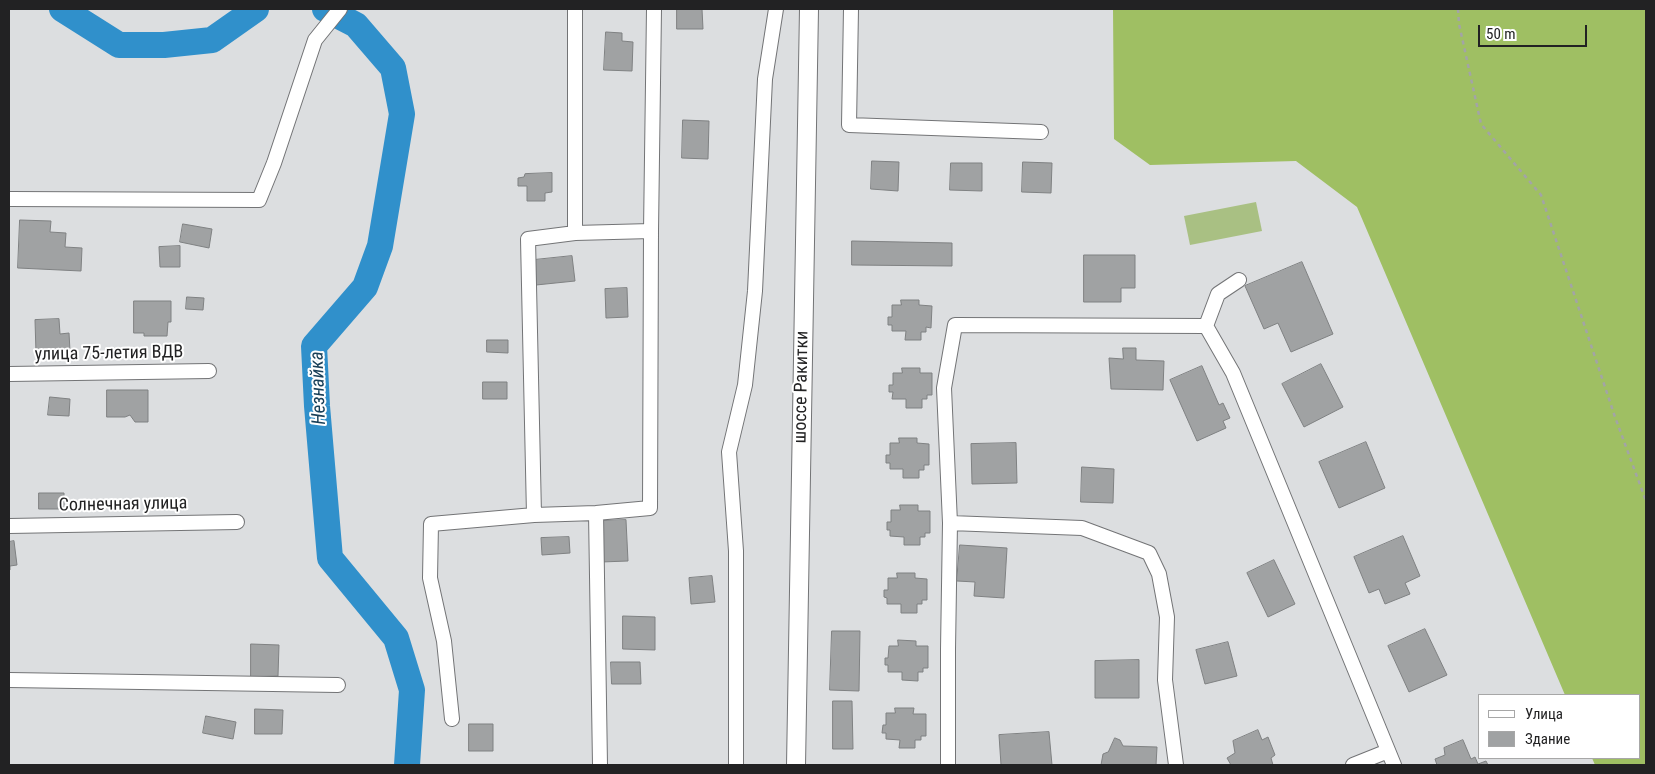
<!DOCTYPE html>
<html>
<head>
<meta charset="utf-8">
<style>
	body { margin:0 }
	#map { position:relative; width:1655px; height:774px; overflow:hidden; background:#dcdee0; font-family:"Roboto Condensed",sans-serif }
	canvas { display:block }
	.frame { position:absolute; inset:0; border:10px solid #222223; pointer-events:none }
	.legend { position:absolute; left:1478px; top:694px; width:162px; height:65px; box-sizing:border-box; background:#fff; border:1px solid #a7a7a7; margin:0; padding:6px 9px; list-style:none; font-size:15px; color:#222223 }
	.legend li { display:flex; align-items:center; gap:10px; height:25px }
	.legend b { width:25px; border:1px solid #a7a7a7 }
	.scale { position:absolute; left:1478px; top:25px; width:109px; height:22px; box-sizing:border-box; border:2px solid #222223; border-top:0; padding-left:6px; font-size:15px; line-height:18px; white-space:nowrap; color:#222223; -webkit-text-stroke:4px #fff; paint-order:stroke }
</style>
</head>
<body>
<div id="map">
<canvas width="1655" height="774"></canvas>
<div class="frame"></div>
<ul class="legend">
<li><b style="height:6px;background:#fff"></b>Улица</li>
<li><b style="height:14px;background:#a0a2a3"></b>Здание</li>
</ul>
<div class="scale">50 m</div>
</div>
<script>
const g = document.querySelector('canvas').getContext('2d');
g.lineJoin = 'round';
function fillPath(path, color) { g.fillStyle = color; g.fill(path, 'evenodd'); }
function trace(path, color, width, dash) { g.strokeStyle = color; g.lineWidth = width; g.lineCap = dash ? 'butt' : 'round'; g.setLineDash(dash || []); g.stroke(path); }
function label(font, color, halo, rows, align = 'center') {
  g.font = font + ' "Roboto Condensed",sans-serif'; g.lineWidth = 4; g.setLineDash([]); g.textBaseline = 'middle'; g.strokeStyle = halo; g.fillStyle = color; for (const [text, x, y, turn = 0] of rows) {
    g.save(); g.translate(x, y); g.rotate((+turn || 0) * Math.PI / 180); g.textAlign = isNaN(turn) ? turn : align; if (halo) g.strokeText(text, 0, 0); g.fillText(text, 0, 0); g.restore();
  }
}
fillPath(new Path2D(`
	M1256,202l6,29 -72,14 -6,-29z`), '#a9c083');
fillPath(new Path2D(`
	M1113,9h533v756h-51l-3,-7h47v-63h-74l-208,-488 -61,-46 -146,4 -36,-26z`), '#9fbf63');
trace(new Path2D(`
	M62,9l57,36h45l48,-5 44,-31
	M325,9l31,16 37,43 9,46 -22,132 -15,41 -51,59 3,60 13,152 66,80 16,52 -5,75`), '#3090cb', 26);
const building = new Path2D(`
	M677,9h25l1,20h-26z
	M606,32l16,1v8l11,1 -1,29 -28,-1z
	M683,120l26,1 -1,38 -26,-1z
	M872,161l27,1 -1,29 -27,-2z
	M1023,162l29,1 -1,30 -29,-1z
	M951,163h31v28l-32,-1z
	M552,173v19l-7,1v8h-18v-15h-9v-8l6,-1 1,-3z
	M20,220l31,1 -1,11 16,1 -1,14 17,1 -1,23 -63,-3z
	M183,224l29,5 -3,19 -29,-6z
	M852,241l100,2v23l-100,-1z
	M180,246v21h-20l-1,-20z
	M1084,255h51v33h-14v14h-37z
	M572,256l3,25 -39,4 -2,-25z
	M1302,262l31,72 -42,18 -13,-29 -14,6 -19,-43z
	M627,288l1,29 -22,1 -1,-29z
	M187,297l17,1 -1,12 -17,-1z
	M901,300h18v5l13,1 -1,22 -5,-1v5h-5v8h-16l1,-9h-14v-6h-4v-8h4v-12h9z
	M134,301h37v21h-3l-1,14h-23v-3h-10z
	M59,319l1,15 9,-1 1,18 -34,2 -1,-33z
	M487,340h21v13l-21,-1z
	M1123,348h13v12l28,1 -1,29 -52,-1 -2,-31 14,1z
	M1321,364l22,43 -39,20 -22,-43z
	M1202,366l17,39 4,-2 7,15 -7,3 3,7 -29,13 -27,-61z
	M902,368h18v5h12v22h-5v4h-5v9h-16v-9h-14l1,-7h-4v-7h4v-12h9z
	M483,382h24v17h-24z
	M107,390h41v32h-13l-5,-7 -5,2h-18z
	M50,397l20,2 -1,17 -21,-1z
	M899,438h18v5l12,1v21h-5v5h-5v8h-16v-9h-13v-6h-4v-8h4v-12h9z
	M1366,442l19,46 -46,20 -20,-46z
	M1016,443l1,40 -45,1 -1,-40z
	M1082,467l32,2 -1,34 -32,-1z
	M39,493h25v16h-25z
	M900,505h18v6h12v22h-5v4h-5v8h-16v-8l-14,-1v-6h-3v-8h4v-12h9z
	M626,520l2,41 -27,1 -1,-41z
	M1403,536l17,40 -15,7 5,11 -25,10 -6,-15 -10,4 -15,-36z
	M569,537l1,16 -28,2 -1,-17z
	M14,541l3,24 -7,1v4l-1,1v-29z
	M960,545l47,3 -3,50 -30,-2 1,-14 -18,-1z
	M1274,560l21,44 -27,13 -21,-44z
	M897,573h18v5l12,1v21h-5v4h-5v9h-16v-9h-14v-6l-3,-1v-7h4v-12h9z
	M712,576l3,26 -24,2 -2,-26z
	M623,616l32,1v33l-32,-1z
	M1425,629l22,46 -38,17 -21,-46z
	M832,631h28l-1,60 -29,-1z
	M898,640l18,1v5h12v22h-5v4h-5v9l-16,-1v-8h-14v-7h-3v-7h3l1,-12h9z
	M1228,642l9,34 -32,8 -9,-34z
	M251,644l28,1 -1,31 -27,1z
	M1139,660v38h-44v-37z
	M611,662h29l1,22h-29z
	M833,701h19l1,48h-20z
	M895,708h19l-1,6h13v22h-5v4h-6v8h-16l1,-8 -14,-1v-6h-4l1,-8h3v-12h9z
	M255,709l28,1 -1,24h-27z
	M206,716l30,6 -3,17 -30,-6z
	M469,724h24v27h-24z
	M1258,730l4,10 6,-3 7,18 -4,3 2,7h-42l-4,-7 8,-5 -2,-12z
	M1049,732l3,33h-51l-2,-30z
	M1115,738l5,2 3,6 34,1 -1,18h-55l2,-11 5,-2z
	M1463,740l8,19 4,-2 3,7 8,-3 2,4h-51l-2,-6 10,-4 -1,-7z`);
fillPath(building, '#a0a2a3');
trace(building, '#7f8182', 1);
const minor = new Path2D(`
	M851,9l-2,116 192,7
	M9,199l250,1 15,-37 41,-123 25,-31
	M575,233v-224
	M1206,326l27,47 161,392
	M9,374l200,-3
	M596,513l4,252
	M534,515l-6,-276 47,-6 76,-2
	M950,523l132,5 67,25 10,21 8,43 -2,63 11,85
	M9,526l228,-4
	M9,680l329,5
	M452,719l-8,-78 -14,-63 1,-54 103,-9 62,-2 54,-5 1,-277 3,-222
	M736,765v-214l-7,-99 16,-67 10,-94 10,-212 11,-70
	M948,765v-116l2,-126 -6,-135 11,-63 251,1 12,-32 21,-14
	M1353,765l35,-14`);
const major = new Path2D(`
	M796,765l13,-756`);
trace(minor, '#737476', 16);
trace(major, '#737476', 20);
trace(new Path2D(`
	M1458,9l1,15 22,100 60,71 74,222 31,84`), '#a3a4a6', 2.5, [4, 4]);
trace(minor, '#fff', 14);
trace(major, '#fff', 18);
label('18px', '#222223', '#fff', [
	["улица 75-летия ВДВ",109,354,-1],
	["шоссе Ракитки",802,387,-89],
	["Солнечная улица",123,505,-1]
]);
label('italic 19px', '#194059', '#fff', [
	["Незнайка",319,388,-92]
]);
</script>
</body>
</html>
